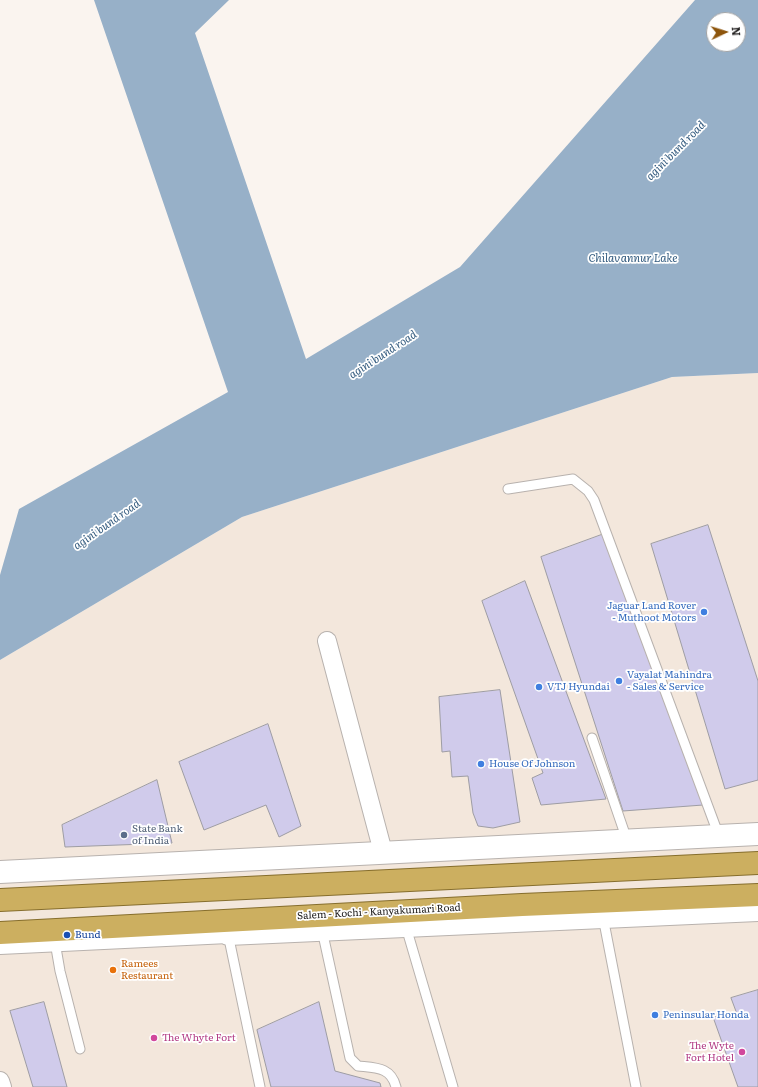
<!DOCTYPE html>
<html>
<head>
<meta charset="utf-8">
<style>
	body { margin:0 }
	#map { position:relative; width:758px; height:1087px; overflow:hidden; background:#faf4ef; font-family:Literata,serif }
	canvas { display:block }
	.north { position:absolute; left:706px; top:12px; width:40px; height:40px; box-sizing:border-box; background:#fff; border:1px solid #a4a3a3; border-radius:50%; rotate:86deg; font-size:11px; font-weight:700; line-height:16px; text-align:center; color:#1b1918 }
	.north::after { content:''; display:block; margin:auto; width:14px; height:18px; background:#8d550c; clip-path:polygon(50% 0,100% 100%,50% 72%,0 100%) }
</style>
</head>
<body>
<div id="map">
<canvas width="758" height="1087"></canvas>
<div class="north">N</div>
</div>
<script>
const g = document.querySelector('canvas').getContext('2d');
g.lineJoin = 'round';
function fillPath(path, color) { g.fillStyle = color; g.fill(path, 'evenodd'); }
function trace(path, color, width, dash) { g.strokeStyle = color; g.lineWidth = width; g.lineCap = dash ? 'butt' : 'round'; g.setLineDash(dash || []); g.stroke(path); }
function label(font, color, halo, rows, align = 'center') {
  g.font = font + ' Literata,serif'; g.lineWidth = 3.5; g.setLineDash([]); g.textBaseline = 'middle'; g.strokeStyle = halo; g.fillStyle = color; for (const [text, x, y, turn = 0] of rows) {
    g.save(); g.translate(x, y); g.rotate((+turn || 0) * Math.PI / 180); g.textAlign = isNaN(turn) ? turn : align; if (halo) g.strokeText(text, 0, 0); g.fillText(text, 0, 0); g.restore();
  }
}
fillPath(new Path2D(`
	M758,373v714h-758v-427l242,-143 430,-140z`), '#f3e7dc');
fillPath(new Path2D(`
	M94,0h135l-34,33 111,326 154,-92 235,-267h63v373l-86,4 -430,140 -242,143v-85l19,-66 209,-117zM714,20h24v24h-24z`), '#97b0c8');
const building = new Path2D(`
	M708,525l50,156v99l-33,9 -74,-245z
	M604,534l99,271 -80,6 -82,-254z
	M525,581l81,218 -65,6 -9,-27 11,-5 -61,-172z
	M500,690l20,132 -27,6 -15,-2 -5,-13 -5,-37 -16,1 -2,-26 -8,1 -3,-55z
	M268,724l33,102 -22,11 -13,-32 -62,25 -25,-68z
	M157,780l15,63 -107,4 -3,-22z
	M758,990v97h-20l-25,-70 24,-3 -6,-16z
	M44,1002l23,85h-34l-23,-76z
	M319,1002l16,69 45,12 1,4h-110l-14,-57z`);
fillPath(building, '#d0cbeb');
trace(building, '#9e9da4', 1);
const service = new Path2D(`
	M508,489l65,-10 15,12 6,9 125,336
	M592,738l35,102
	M603,917l33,170
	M406,927l47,160
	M322,930l28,128 8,8c18,2 33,1 38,21
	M228,934l32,153
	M55,942l5,29 20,78`);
const minor = new Path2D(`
	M327,641l56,211
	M0,945l228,-11
	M0,1081l2,6`);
const tertiary = new Path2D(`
	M0,872l758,-38
	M228,934l530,-24`);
const trunk = new Path2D(`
	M0,900l758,-37
	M0,933l522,-28 236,-10`);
trace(service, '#b8b2ae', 11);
trace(minor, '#b8b2ae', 20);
trace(tertiary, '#b8b2ae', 24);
trace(trunk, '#866e2d', 24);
trace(service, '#fff', 9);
trace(minor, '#fff', 18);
trace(tertiary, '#fff', 22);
trace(trunk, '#ccaf60', 22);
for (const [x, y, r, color] of [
	[704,612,4,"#3f7fe0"],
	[619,681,4,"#3f7fe0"],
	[539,687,4,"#3f7fe0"],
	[481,764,4,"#3f7fe0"],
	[124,835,4,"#5c6f8a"],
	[67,935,4,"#1a4fb4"],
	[113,970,4,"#e8710a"],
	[655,1015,4,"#3f7fe0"],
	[154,1038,4,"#d1479c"],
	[742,1052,4,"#d1479c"]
]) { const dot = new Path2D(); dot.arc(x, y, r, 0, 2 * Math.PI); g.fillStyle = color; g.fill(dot); trace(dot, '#fff', 1.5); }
label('10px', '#366cbe', '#fff', [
	["Jaguar Land Rover",696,606,"right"],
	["- Muthoot Motors",696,618,"right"],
	["Vayalat Mahindra",627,675],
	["- Sales & Service",627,687],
	["VTJ Hyundai",547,687],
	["House Of Johnson",489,764],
	["Peninsular Honda",663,1015]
], 'left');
label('10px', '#4e5e75', '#fff', [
	["State Bank",132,829],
	["of India",132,841]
], 'left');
label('10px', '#1b1918', '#fff', [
	["Salem - Kochi - Kanyakumari Road",379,912,-3]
]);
label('10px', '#164399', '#fff', [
	["Bund",75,935]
], 'left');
label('10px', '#c56008', '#fff', [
	["Ramees",121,964],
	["Restaurant",121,976]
], 'left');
label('10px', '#b23c85', '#fff', [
	["The Whyte Fort",162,1038],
	["The Wyte",734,1046,"right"],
	["Fort Hotel",734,1058,"right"]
], 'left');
label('italic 11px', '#325a7e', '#fff', [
	["agini bund road",676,151,-45],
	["Chilavannur Lake",633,259],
	["agini bund road",383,355,-33],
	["agini bund road",107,525,-35]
]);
</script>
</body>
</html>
